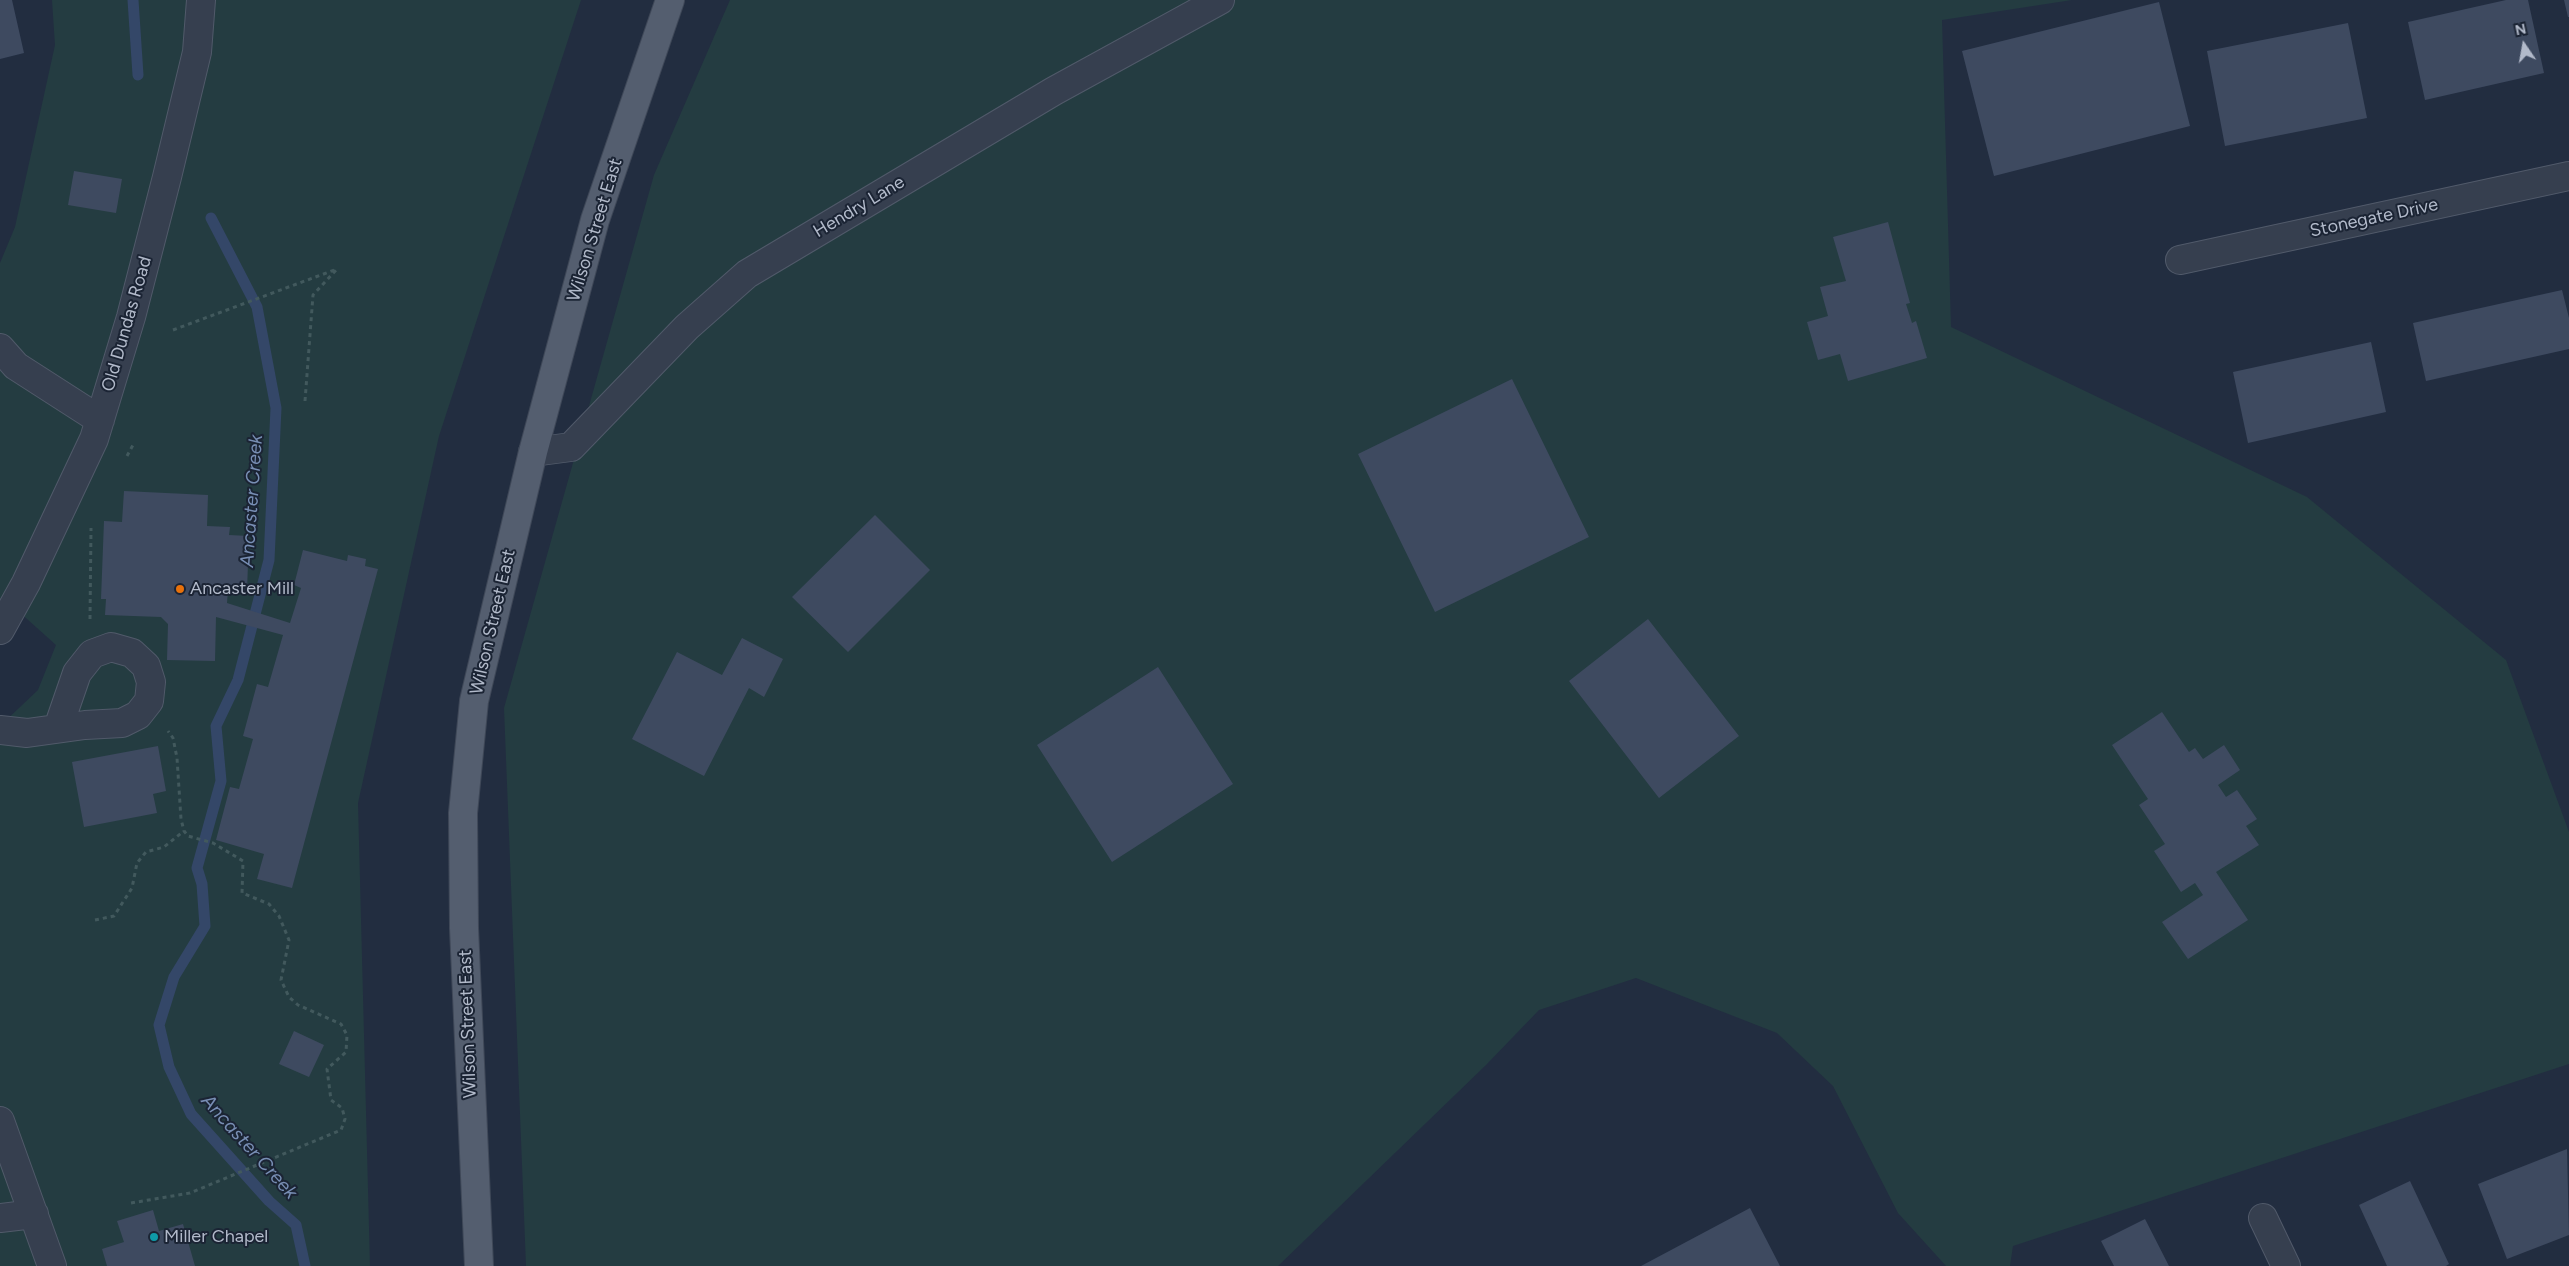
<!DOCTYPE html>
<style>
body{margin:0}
#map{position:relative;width:2569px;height:1266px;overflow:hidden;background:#222d40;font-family:Figtree,sans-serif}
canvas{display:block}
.north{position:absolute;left:2499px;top:20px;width:50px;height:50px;-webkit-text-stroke:4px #1b2434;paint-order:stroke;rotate:348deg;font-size:14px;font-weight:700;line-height:20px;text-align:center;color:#b2baca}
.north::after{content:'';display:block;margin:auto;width:18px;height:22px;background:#b2baca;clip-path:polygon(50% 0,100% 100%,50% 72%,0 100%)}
</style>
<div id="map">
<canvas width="2569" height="1266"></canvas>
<div class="north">N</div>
</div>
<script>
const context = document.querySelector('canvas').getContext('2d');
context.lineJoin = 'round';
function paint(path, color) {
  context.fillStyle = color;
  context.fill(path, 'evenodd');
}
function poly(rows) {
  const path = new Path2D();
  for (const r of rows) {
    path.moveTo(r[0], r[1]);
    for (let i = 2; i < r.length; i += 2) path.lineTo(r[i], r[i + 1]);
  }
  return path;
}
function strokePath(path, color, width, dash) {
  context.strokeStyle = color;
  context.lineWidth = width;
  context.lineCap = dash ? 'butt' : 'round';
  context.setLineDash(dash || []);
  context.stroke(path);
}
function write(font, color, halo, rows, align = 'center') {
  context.font = font + ' Figtree,sans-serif';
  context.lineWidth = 4;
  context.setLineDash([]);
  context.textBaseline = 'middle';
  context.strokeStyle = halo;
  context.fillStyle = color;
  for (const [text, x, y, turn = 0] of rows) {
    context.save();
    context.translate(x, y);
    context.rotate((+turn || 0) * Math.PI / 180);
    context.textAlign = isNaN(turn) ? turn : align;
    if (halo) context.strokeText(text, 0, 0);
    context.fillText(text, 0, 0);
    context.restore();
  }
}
paint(poly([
 [52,0,581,0,439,436,358,803,370,1266,0,1266,0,726,38,690,56,645,17,610,0,612,0,263,15,227,55,45],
 [730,0,2072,0,1942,20,1951,327,2307,497,2506,660,2569,832,2569,1064,2013,1246,2010,1266,1946,1266,1898,1213,1833,1086,1777,1033,1636,978,1539,1010,1486,1065,1278,1266,526,1266,504,708,654,175]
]), '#243c41');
strokePath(poly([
 [133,0,138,75],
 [211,218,257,307,276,408,269,560,238,680,216,726,221,781,197,868,202,884,205,926,174,977,159,1025,169,1067,191,1114,269,1201,296,1225,305,1266]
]), '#344768', 11);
paint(poly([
 [0,0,12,0,24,53,0,59],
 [2506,0,2528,0,2544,73,2425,100,2408,22],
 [2564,0,2569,0,2569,17,2568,17],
 [2159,2,2190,126,1994,176,1962,51],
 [2348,23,2367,118,2225,146,2207,51],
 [74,171,122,179,116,213,68,205],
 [1888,222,1910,303,1906,304,1912,323,1916,321,1927,358,1848,381,1840,354,1818,360,1807,322,1828,316,1820,287,1846,281,1833,237],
 [2562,290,2569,318,2569,349,2426,381,2413,323],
 [2371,342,2386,412,2248,443,2233,372],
 [1512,379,1589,537,1435,612,1358,454],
 [124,491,208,495,207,526,230,527,229,535,249,536,247,591,228,590,227,603,290,623,301,588,294,585,303,550,347,561,348,555,366,559,365,566,378,569,292,888,257,879,264,854,216,840,230,787,239,789,253,739,243,736,257,684,268,687,283,635,216,617,215,661,167,660,168,624,161,617,105,615,106,599,101,599,104,521,122,522],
 [875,515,930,570,848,652,792,597],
 [1648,619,1739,736,1659,798,1569,681],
 [742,638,783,659,764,697,749,688,704,776,632,739,677,652,722,675],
 [1158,667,1233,784,1112,862,1037,745],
 [2162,712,2189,752,2195,748,2203,759,2224,745,2240,770,2218,785,2226,797,2237,790,2257,819,2246,826,2259,845,2216,872,2248,920,2188,959,2162,922,2203,895,2195,883,2181,892,2154,851,2165,844,2139,805,2148,799,2112,745],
 [158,746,166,791,153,794,157,813,84,827,72,762],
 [294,1031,324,1045,309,1077,279,1064],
 [2567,1149,2569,1235,2507,1259,2478,1184],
 [2410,1181,2449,1264,2446,1266,2387,1266,2359,1205],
 [1750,1208,1780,1266,1641,1266],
 [153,1210,159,1231,183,1224,195,1266,107,1266,102,1249,124,1242,117,1221],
 [2145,1219,2169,1266,2114,1266,2101,1241]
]), '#3e4a60');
const minor = poly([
 [2180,260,2569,176],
 [0,348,16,366,100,420],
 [533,452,571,447,687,327,747,274,1054,91,1220,0],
 [0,630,26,583,94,439,131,317,167,177,197,52,201,0],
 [0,730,27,733,85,725,122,723,138,715,149,701,151,682,146,666,132,653,111,647,92,654,77,673,58,728],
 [0,1121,52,1266],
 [0,1218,34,1214],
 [2263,1218,2286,1266]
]);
const major = poly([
 [479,1266,464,928,463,813,474,701,533,452,595,220,670,0]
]);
strokePath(minor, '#515a6a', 30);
strokePath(major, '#3f4858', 30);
strokePath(poly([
 [173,330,337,269],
 [305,401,313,295,337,269],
 [127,456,134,443],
 [90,619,91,528],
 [95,920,114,916,132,888,137,863,146,852,164,847,184,831],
 [131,1203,190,1193,341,1130,345,1119,342,1108,331,1100,327,1069,346,1052,347,1035,341,1024,298,1005,289,997,281,980,289,940,279,916,269,904,242,893,243,861,213,843,188,836,184,831,181,819,177,758,173,738,168,731]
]), '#42595d', 3, [4, 4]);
strokePath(minor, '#363f4f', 28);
strokePath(major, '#545e6f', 28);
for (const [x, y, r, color] of [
 [180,589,5,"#e8710a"],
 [154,1237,5,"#0f9aa8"]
]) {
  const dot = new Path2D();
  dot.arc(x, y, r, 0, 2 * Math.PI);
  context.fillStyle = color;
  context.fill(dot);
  strokePath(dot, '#1b2434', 2);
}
write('18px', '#b2baca', '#1b2434', [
 ["Hendry Lane",859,207,-31],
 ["Stonegate Drive",2374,218,-12],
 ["Wilson Street East",595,230,-73],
 ["Old Dundas Road",127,324,-74],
 ["Wilson Street East",493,622,-77],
 ["Wilson Street East",468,1024,-92]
]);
write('18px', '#b2baca', '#1b2434', [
 ["Ancaster Mill",190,589],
 ["Miller Chapel",164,1237]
], 'left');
write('italic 19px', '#788eb4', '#1b2434', [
 ["Ancaster Creek",252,501,-86],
 ["Ancaster Creek",249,1147,48]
]);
</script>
